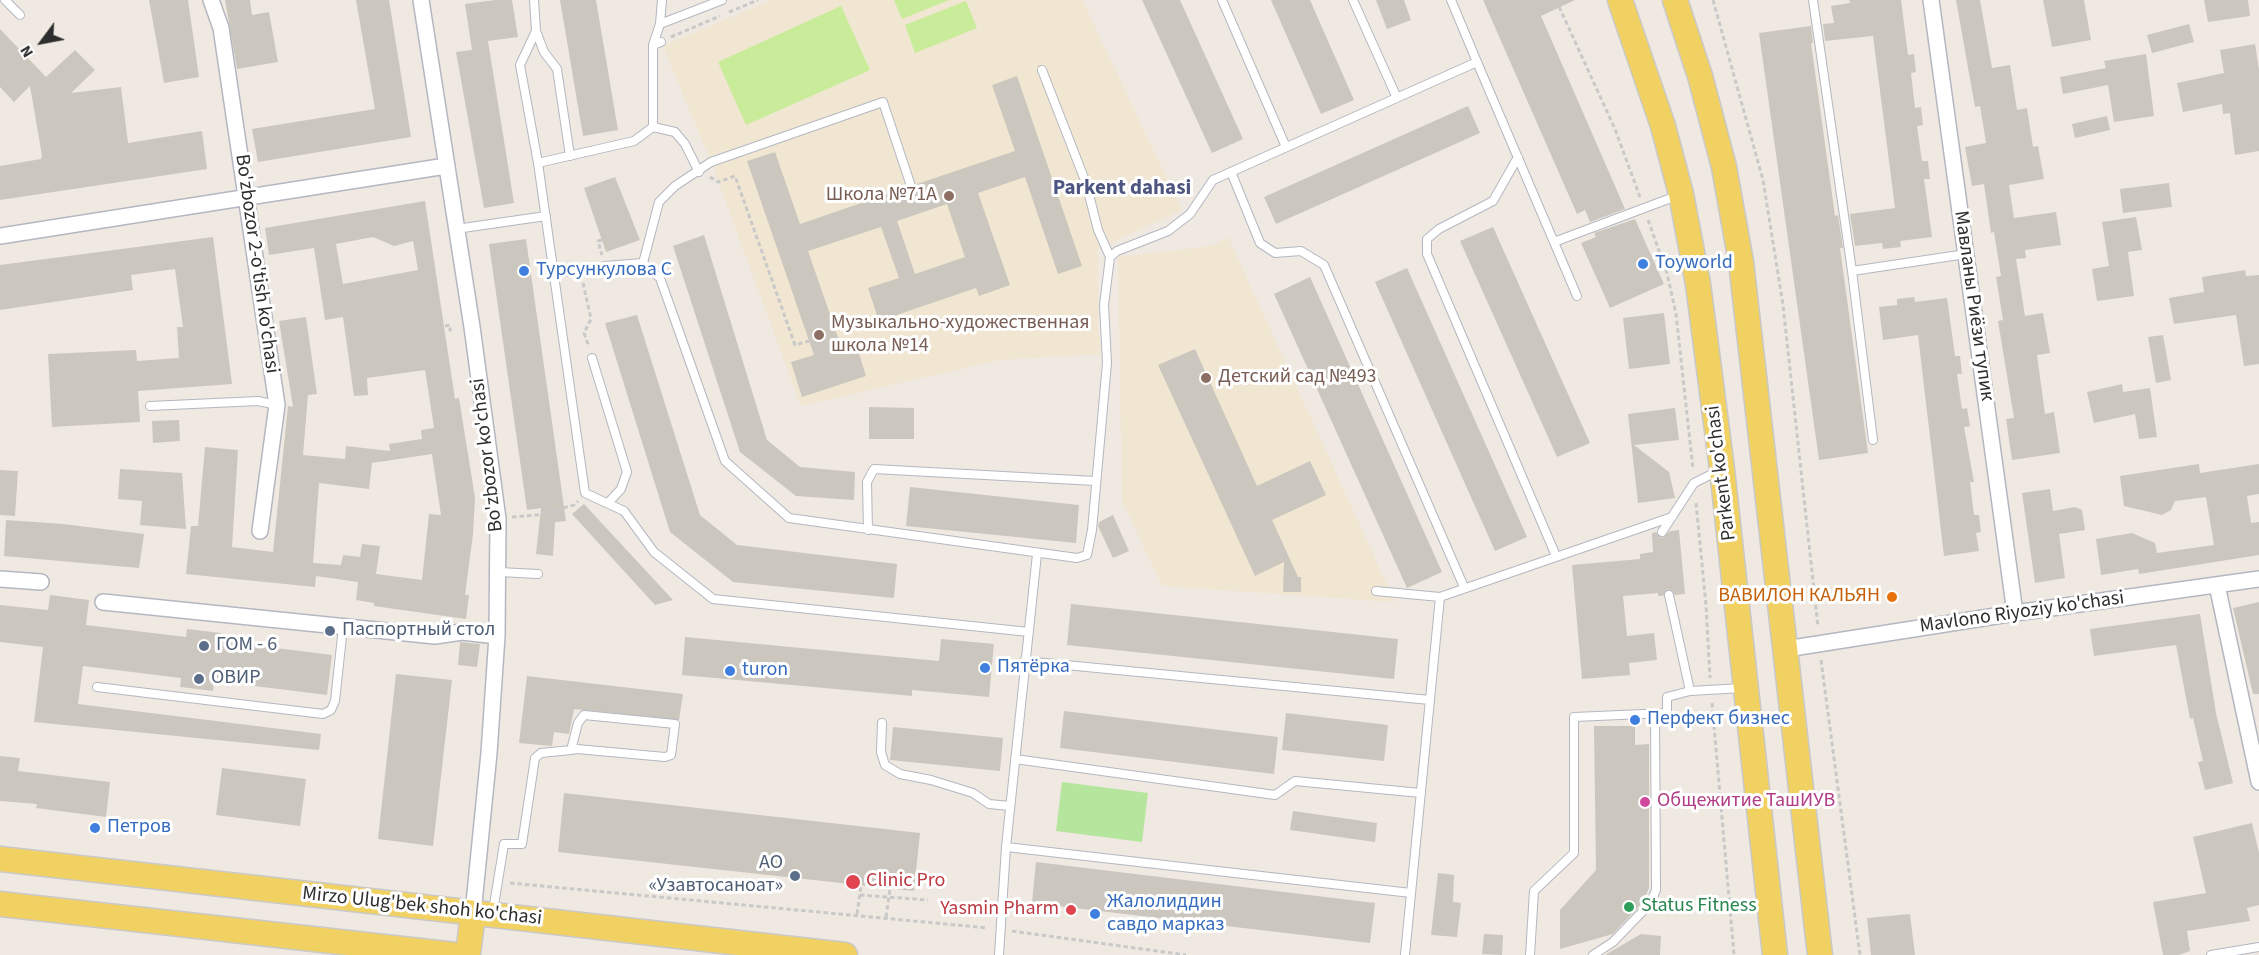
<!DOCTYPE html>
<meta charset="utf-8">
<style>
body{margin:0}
#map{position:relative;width:2259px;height:955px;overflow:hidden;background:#efe9e1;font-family:"Source Sans 3",sans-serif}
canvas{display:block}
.north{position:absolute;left:12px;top:12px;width:60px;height:60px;-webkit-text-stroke:4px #fff;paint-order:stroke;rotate:238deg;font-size:16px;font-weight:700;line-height:24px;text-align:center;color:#2e2e2e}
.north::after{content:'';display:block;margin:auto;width:21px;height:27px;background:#2e2e2e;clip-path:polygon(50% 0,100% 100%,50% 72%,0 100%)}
</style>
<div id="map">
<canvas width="2259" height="955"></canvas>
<div class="north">N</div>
</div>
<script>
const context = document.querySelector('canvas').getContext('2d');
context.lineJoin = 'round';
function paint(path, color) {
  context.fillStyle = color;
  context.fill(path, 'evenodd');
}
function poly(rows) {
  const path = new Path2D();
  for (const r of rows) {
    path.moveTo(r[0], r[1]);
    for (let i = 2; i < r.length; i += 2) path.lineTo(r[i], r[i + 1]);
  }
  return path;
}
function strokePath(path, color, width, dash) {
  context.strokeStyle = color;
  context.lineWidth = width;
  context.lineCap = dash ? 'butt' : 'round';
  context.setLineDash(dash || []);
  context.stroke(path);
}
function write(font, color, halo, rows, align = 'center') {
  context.font = font + ' "Source Sans 3",sans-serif';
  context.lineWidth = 6;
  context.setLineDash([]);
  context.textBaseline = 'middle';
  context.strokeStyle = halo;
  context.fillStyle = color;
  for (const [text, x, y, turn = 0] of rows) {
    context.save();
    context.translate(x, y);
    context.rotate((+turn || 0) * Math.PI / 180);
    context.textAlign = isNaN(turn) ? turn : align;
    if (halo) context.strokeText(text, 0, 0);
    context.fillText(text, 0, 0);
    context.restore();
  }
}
paint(poly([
 [772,0,1082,0,1182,210,1098,249,1098,324,1101,354,999,360,801,406,711,162,663,46],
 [1228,237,1395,602,1162,586,1122,500,1118,257,1212,246]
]), '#f0e6d1');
paint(poly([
 [1062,782,1148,793,1142,842,1056,831]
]), '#b6e59e');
paint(poly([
 [894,0,949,0,902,19],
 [966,1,977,28,915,53,905,25],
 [841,6,870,70,746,125,718,62]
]), '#c9ec9a');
paint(poly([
 [149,0,188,0,199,77,164,83],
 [225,0,250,0,252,15,269,12,278,62,237,69],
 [356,0,389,0,411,137,258,162,252,129,375,109],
 [495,0,512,0,518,37,488,41,514,203,484,208,456,52,472,50,465,4],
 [560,0,596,0,618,130,583,136],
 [1142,0,1180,0,1243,139,1212,153],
 [1271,0,1310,0,1354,100,1321,114],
 [1376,0,1404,0,1411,20,1387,29],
 [1483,0,1575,0,1541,16,1625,209,1590,222,1585,210,1577,214],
 [1849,0,1901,0,1908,55,1914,54,1916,72,1911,73,1915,108,1921,107,1923,125,1917,126,1922,161,1928,161,1930,179,1924,179,1932,237,1900,241,1901,247,1883,249,1882,243,1855,246,1850,214,1895,208,1873,36,1825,41,1823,24,1834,23,1831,6,1850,3],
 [1956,0,1980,0,1992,68,2010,65,2017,110,2027,108,2033,147,2038,146,2044,179,2009,185,2014,218,2056,212,2061,245,2025,250,2026,258,2016,259,2025,316,2043,313,2050,353,2037,355,2045,414,2054,412,2060,453,2012,460,2006,419,2014,418,1998,321,2003,320,1996,277,2001,276,1994,232,1991,233,1984,184,1972,186,1965,147,1986,143,1980,106,1975,107],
 [2043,0,2084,0,2091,40,2052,47],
 [2204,0,2248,0,2250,16,2208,22],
 [2189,24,2194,42,2152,53,2147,35],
 [1811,26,1813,43,1811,43,1835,216,1838,215,1843,248,1840,248,1868,453,1819,460,1759,33],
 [0,29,46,77,75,50,95,70,71,93,121,87,128,143,202,131,207,169,0,200,0,166,41,159,42,156,30,86,14,102,0,87],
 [2255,44,2259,70,2259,151,2235,155,2230,113,2223,114,2222,104,2183,112,2177,83,2224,73,2220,50],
 [2146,54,2154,116,2114,122,2108,85,2063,94,2060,77,2106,68,2104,61],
 [1017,76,1082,266,1058,274,1025,177,978,193,1010,285,979,296,976,288,879,321,868,288,899,278,881,227,808,251,841,346,855,341,866,376,802,397,791,362,814,355,747,161,775,152,800,224,905,188,912,192,917,184,1015,151,992,85],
 [947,204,965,257,915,274,897,221],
 [1468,106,1480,133,1276,224,1264,197],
 [2107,116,2110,130,2075,138,2072,124],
 [615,177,640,240,606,252,584,188],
 [2169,183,2172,207,2123,213,2120,189],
 [425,201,455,399,459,398,475,498,473,534,465,595,469,595,466,619,374,606,374,603,356,600,358,582,316,576,315,587,186,574,191,526,198,526,205,447,238,450,232,547,273,552,288,406,293,407,279,321,306,317,317,394,308,395,303,455,345,459,346,446,390,451,389,444,422,439,421,430,434,428,425,370,367,378,368,395,354,396,343,317,325,320,314,248,269,255,265,228],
 [373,237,394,246,413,241,418,270,343,284,336,244],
 [432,454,441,515,429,514,422,580,376,574,380,546,362,544,360,557,343,555,341,565,313,563,319,483,369,489,372,463],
 [2136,217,2142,250,2128,252,2134,296,2097,301,2092,269,2109,266,2102,222],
 [1635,219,1664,284,1610,308,1581,243,1596,237,1594,233],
 [1493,227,1590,443,1557,457,1460,241],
 [704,235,767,440,800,467,855,472,854,500,796,496,740,452,673,246],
 [213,237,232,384,138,391,140,422,52,427,48,354,136,350,137,361,179,358,177,327,183,327,175,269,131,275,133,290,0,310,0,265],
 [526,239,566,521,555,522,553,556,536,554,541,508,527,510,489,244],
 [1407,268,1527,537,1495,551,1375,282],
 [2245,270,2246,276,2259,275,2259,364,2244,366,2236,315,2174,324,2169,298,2204,292,2202,277],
 [1310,277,1442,572,1407,588,1274,294],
 [1914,297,1915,302,1947,298,1955,356,1960,356,1962,374,1957,374,1962,409,1967,408,1970,426,1964,427,1974,482,1970,482,1974,515,1979,515,1981,532,1976,533,1979,551,1944,556,1918,335,1883,340,1879,307,1897,305,1897,299],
 [1664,313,1670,364,1629,369,1623,318],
 [637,315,700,515,737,545,897,564,894,598,733,582,670,532,605,323],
 [2163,335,2171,380,2156,383,2148,337],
 [1195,349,1257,486,1310,461,1326,495,1272,520,1298,577,1301,577,1301,592,1283,592,1284,562,1255,576,1158,365],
 [2122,384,2123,392,2150,388,2157,437,2139,439,2135,414,2094,423,2087,392],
 [869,407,914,408,914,439,869,439],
 [1675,408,1679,440,1634,445,1669,472,1675,498,1638,503,1628,414],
 [179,420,180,441,153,443,152,421],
 [2199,464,2200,473,2259,464,2259,494,2247,496,2251,523,2259,522,2259,555,2139,574,2138,569,2101,575,2096,539,2132,533,2155,543,2157,553,2214,545,2206,497,2175,501,2171,510,2162,515,2124,506,2120,476],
 [120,469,182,473,186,529,140,525,142,501,118,499],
 [0,470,18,471,15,516,0,515],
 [910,487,1079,505,1076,543,906,526],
 [2050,489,2053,511,2075,507,2082,510,2085,530,2059,534,2065,578,2035,583,2022,493],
 [584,504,673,600,655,605,572,514],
 [1113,515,1129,551,1113,558,1098,526,1099,522],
 [6,520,63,524,144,534,139,568,4,556],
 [1679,530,1685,594,1675,595,1668,589,1663,596,1658,596,1658,593,1623,596,1627,636,1654,633,1657,660,1629,663,1630,675,1582,679,1572,565,1640,559,1640,554,1653,552,1652,533,1656,532,1662,538,1670,531],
 [50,595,89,600,86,625,186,637,187,629,221,633,220,641,332,655,327,695,214,681,213,691,180,687,181,678,83,666,78,704,321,734,319,750,34,722,43,647,0,642,0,605,48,610],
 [2259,602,2259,694,2253,694,2233,608],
 [1071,604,1398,639,1394,679,1067,645],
 [2200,614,2216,713,2233,783,2205,790,2198,762,2203,761,2193,718,2190,719,2176,645,2094,656,2090,629],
 [685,637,939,661,941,639,994,644,989,697,912,690,912,696,682,675],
 [460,642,480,644,477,667,458,665],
 [396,674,452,680,433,846,378,839],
 [527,676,683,694,679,720,574,709,569,734,554,732,552,746,519,743],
 [1064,711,1278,737,1274,774,1060,748],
 [1286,713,1388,725,1384,761,1282,750],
 [1594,726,1635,726,1635,745,1649,744,1649,888,1643,902,1613,934,1560,949,1560,910,1596,870],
 [893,727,1003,738,1000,771,890,760],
 [0,756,20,758,18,771,110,782,106,817,36,808,37,804,0,801],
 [222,768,306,779,300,826,216,815],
 [564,793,920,833,914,891,558,852],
 [1293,811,1377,823,1375,842,1290,830],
 [2252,823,2259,853,2259,905,2247,908,2250,921,2187,931,2190,951,2179,955,2163,955,2153,902,2206,893,2193,837],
 [1036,862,1375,903,1370,943,1032,903],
 [1438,873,1454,875,1453,902,1461,903,1457,937,1431,935],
 [1910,914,1915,955,1871,955,1867,918],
 [1484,934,1503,935,1502,955,1482,954],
 [1641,934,1661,936,1660,955,1605,955]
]), '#cbc7bf');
const lane = poly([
 [5,0,20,15],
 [534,0,536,31,520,65,538,163,585,493,624,511,654,552,713,599,1029,632],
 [1222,0,1286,147],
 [1353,0,1397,98],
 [1813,0,1852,271],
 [660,24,722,0],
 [536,31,544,52,557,69,570,156],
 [653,45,660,24,662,0],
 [1477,62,1577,296],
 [1042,70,1086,183,1098,230,1110,257],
 [653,127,675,132,685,144,699,172],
 [1518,157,1493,201,1439,229,1427,239,1427,254,1556,556],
 [538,163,634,141,653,127,653,45,661,42],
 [1231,172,1260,243,1275,253,1301,251,1324,265,1464,587],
 [456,229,546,216],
 [1554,242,1679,195],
 [643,263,660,278,725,461,789,518,1077,558,1087,555,1092,530,1107,363,1104,305,1110,257,1117,251,1168,231,1190,214,1213,180,1477,62,1451,0],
 [553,272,580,272,605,266,643,263,659,202,675,186,711,162,883,102,911,186],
 [592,358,627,472,621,489,608,503],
 [150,406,258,401,277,405],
 [1873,440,1852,271,1966,254],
 [868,530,867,482,874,469,1095,481],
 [1662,532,1694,483,1718,471],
 [499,572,538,574],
 [1376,591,1440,597],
 [1669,595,1690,691,1743,688],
 [1024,661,1430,700],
 [97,687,323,714,331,710,335,701,343,627],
 [882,723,881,752,885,765,900,774,931,780,973,793,989,804,1010,806],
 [1015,759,1275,795,1295,781,1421,793],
 [1006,847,1411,893],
 [493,911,504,844,522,844,535,758,541,753,571,750,577,749,665,757,671,755,675,724,584,715,578,723,571,750],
 [999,955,1006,847,1037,554],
 [1405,955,1440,597,1672,517],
 [1530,955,1534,891,1574,853,1574,717,1667,713,1667,697,1690,691],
 [1593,955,1613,942,1639,915,1650,904,1656,890,1655,714],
 [2211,955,2259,947]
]);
const street = poly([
 [211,0,221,28,277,405,260,531],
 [421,0,472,327,498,519,497,636,489,753,473,913],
 [1931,0,2015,613],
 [0,236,446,166],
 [0,579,41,582],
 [2217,585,2259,782],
 [103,602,435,636,462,632,497,636],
 [1786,649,2015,613,2259,579]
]);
const primary = poly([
 [1620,0,1663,126,1681,194,1698,284,1722,469,1775,955],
 [1675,0,1700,76,1724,167,1741,262,1820,955],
 [0,859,845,955],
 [0,904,456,955],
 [468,955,473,913]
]);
strokePath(lane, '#b4b7c1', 10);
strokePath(street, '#b4b7c1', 18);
strokePath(primary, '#c9c9c9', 27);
strokePath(poly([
 [1556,0,1615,129,1640,197],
 [1713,0,1763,180,1783,305,1818,627],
 [729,12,758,0],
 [671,37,720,16],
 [710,177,718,182,735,176,795,345,809,341],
 [1648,220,1667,273,1676,314,1693,469],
 [602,240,598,241,602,255],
 [583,283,591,319,584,333,589,347],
 [445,326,450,325,450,330,455,329],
 [1696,503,1706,605,1710,678],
 [512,517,537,515,574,505,578,501],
 [1821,660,1860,955],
 [1712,703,1734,955],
 [510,883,988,928],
 [860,895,928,900],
 [857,914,861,886],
 [886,917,890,889],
 [1012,931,1186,955]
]), '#c9c9c9', 3, [4.5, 3]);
strokePath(lane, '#fff', 8);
strokePath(street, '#fff', 15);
strokePath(primary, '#f2d163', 24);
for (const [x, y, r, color] of [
 [949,196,6,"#8d6e63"],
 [1643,264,6,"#3f7fe0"],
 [524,271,6,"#3f7fe0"],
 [819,335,6,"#8d6e63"],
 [1206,378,6,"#8d6e63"],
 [1892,597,6,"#e8710a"],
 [330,631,6,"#5c6f8a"],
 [204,646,6,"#5c6f8a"],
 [985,668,6,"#3f7fe0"],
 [730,671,6,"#3f7fe0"],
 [199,679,6,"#5c6f8a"],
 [1635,720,6,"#3f7fe0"],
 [1645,802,6,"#d1479c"],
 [95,828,6,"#3f7fe0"],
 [795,876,6,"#5c6f8a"],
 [853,882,8,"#e0444e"],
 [1629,907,6,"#2e9e5b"],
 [1071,910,6,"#e0444e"],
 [1095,914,6,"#3f7fe0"]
]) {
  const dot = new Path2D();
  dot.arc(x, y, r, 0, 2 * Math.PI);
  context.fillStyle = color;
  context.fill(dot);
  strokePath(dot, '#fff', 2);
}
write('20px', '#785e54', '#fff', [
 ["Школа №71А",937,196,"right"],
 ["Музыкально-художественная",831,324],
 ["школа №14",831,347],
 ["Детский сад №493",1218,378]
], 'left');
write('20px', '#2e2e2e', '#fff', [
 ["Bo'zbozor 2-o'tish ko'chasi",256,264,82],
 ["Мавланы Риёзи тупик",1973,306,82],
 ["Bo'zbozor ko'chasi",488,455,-97],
 ["Parkent ko'chasi",1722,473,-97],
 ["Mavlono Riyoziy ko'chasi",2022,613,-8],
 ["Mirzo Ulug'bek shoh ko'chasi",422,907,6]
]);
write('20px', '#366cbe', '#fff', [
 ["Toyworld",1655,264],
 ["Турсункулова С",536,271],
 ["Пятёрка",997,668],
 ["turon",742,671],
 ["Перфект бизнес",1647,720],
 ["Петров",107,828],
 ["Жалолиддин",1107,903],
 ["савдо марказ",1107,926]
], 'left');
write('20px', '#c56008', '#fff', [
 ["ВАВИЛОН КАЛЬЯН",1880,597]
], 'right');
write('20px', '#4e5e75', '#fff', [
 ["Паспортный стол",342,631],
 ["ГОМ - 6",216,646],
 ["ОВИР",211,679],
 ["АО",783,864,"right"],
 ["«Узавтосаноат»",783,887,"right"]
], 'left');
write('20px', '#b23c85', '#fff', [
 ["Общежитие ТашИУВ",1657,802]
], 'left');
write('20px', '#be3a42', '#fff', [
 ["Clinic Pro",866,882],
 ["Yasmin Pharm",1059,910,"right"]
], 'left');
write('20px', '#27864d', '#fff', [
 ["Status Fitness",1641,907]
], 'left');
write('bold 21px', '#4d5680', '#fff', [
 ["Parkent dahasi",1122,189]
]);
</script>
